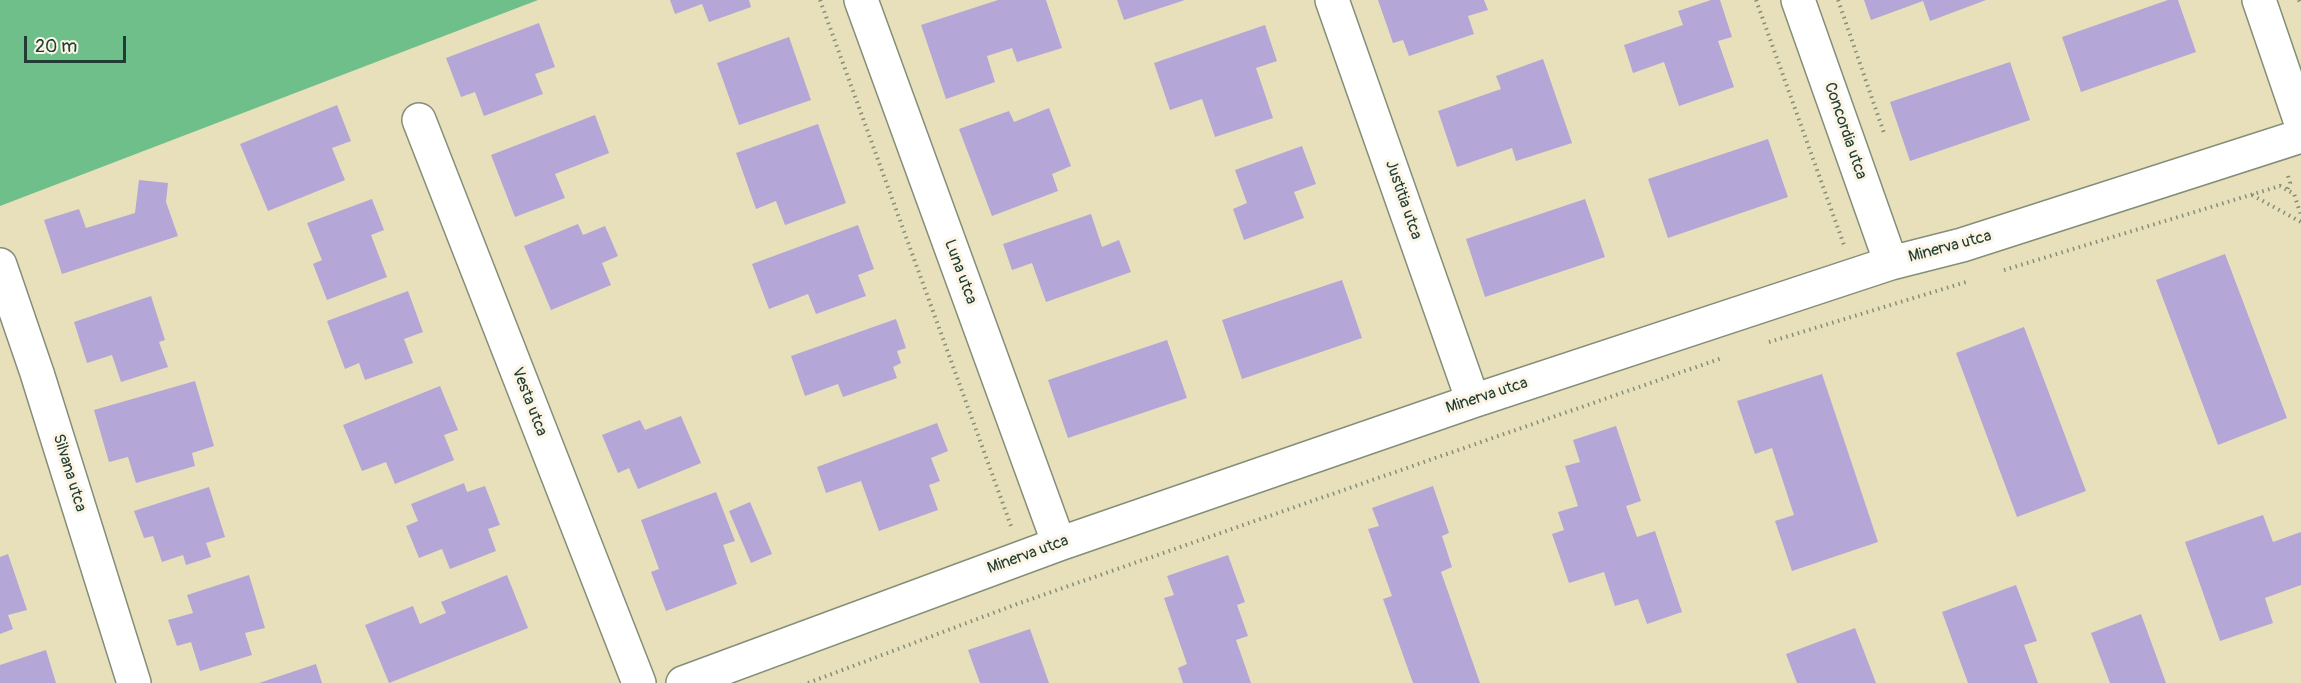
<!DOCTYPE html>
<style>
body{margin:0}
#map{position:relative;width:2301px;height:683px;overflow:hidden;background:#e8e0bb;font-family:Pangolin,sans-serif}
canvas{display:block}
.scale{position:absolute;left:24px;top:36px;width:102px;height:27px;box-sizing:border-box;border:3px solid #1f3d34;border-top:0;padding-left:8px;font-size:18px;line-height:21px;white-space:nowrap;color:#1f3d34;-webkit-text-stroke:4px #fcf5e5;paint-order:stroke}
</style>
<div id="map">
<canvas width="2301" height="683"></canvas>
<div class="scale">20 m</div>
</div>
<script>
const context = document.querySelector('canvas').getContext('2d');
context.lineJoin = 'round';
function paint(path, color) {
  context.fillStyle = color;
  context.fill(path, 'evenodd');
}
function poly(rows) {
  const path = new Path2D();
  for (const r of rows) {
    path.moveTo(r[0], r[1]);
    for (let i = 2; i < r.length; i += 2) path.lineTo(r[i], r[i + 1]);
  }
  return path;
}
function strokePath(path, color, width, dash) {
  context.strokeStyle = color;
  context.lineWidth = width;
  context.lineCap = dash ? 'butt' : 'round';
  context.setLineDash(dash || []);
  context.stroke(path);
}
function write(font, color, halo, rows, align = 'center') {
  context.font = font + ' Pangolin,sans-serif';
  context.lineWidth = 6;
  context.setLineDash([]);
  context.textBaseline = 'middle';
  context.strokeStyle = halo;
  context.fillStyle = color;
  for (const [text, x, y, turn = 0] of rows) {
    context.save();
    context.translate(x, y);
    context.rotate((+turn || 0) * Math.PI / 180);
    context.textAlign = isNaN(turn) ? turn : align;
    if (halo) context.strokeText(text, 0, 0);
    context.fillText(text, 0, 0);
    context.restore();
  }
}
paint(poly([
 [0,0,538,0,0,206]
]), '#6fbf8a');
paint(poly([
 [670,0,749,0,751,7,709,22,702,4,675,14],
 [998,0,1046,0,1062,48,1017,62,1012,48,987,56,995,82,946,99,921,25],
 [1117,0,1185,0,1124,20],
 [1378,0,1484,0,1488,10,1468,16,1474,34,1409,56,1403,40,1393,43],
 [1711,0,1720,0,1732,37,1718,41,1734,87,1679,106,1664,62,1633,73,1624,45,1683,25,1678,11],
 [1864,0,1986,0,1930,21,1923,1,1871,20],
 [2168,0,2178,0,2196,52,2081,92,2062,37],
 [539,23,555,67,535,74,543,94,484,116,475,92,461,97,446,58],
 [1265,25,1277,61,1256,68,1273,118,1215,137,1202,99,1170,110,1154,63],
 [789,37,811,100,739,125,717,63],
 [1543,59,1572,143,1516,161,1512,148,1457,167,1438,111,1501,89,1496,76],
 [2010,62,2030,120,1910,161,1890,102],
 [337,105,351,141,332,148,345,180,268,211,240,144],
 [1049,108,1071,166,1052,174,1058,191,992,216,959,129,1009,111,1014,122],
 [595,115,609,153,555,174,565,198,515,217,491,155],
 [818,124,846,203,785,225,776,201,756,209,736,153],
 [1768,139,1788,197,1668,238,1648,179],
 [1302,146,1316,184,1294,192,1304,218,1244,240,1233,209,1247,203,1235,170],
 [139,180,168,183,166,202,178,236,62,274,44,220,79,209,86,228,135,213],
 [372,199,384,230,371,235,387,277,327,300,313,264,322,260,307,223],
 [1585,199,1605,257,1485,297,1466,239],
 [1091,214,1102,247,1119,240,1131,272,1046,302,1032,263,1012,270,1003,244],
 [578,224,583,235,605,226,618,256,602,263,611,285,551,310,524,246],
 [858,225,874,269,858,275,866,296,816,314,808,294,769,309,752,264],
 [2225,254,2287,418,2218,445,2156,280],
 [1342,280,1362,338,1242,379,1222,320],
 [408,291,423,332,404,339,413,363,365,380,359,363,345,369,327,321],
 [151,296,165,340,159,342,168,367,121,382,112,355,87,363,74,322],
 [896,319,906,348,897,351,901,363,893,367,897,378,843,397,838,384,805,396,791,356],
 [2024,327,2086,491,2017,517,1956,353],
 [1167,340,1187,398,1068,438,1048,380],
 [1822,374,1878,542,1792,571,1775,521,1794,515,1772,448,1755,454,1737,401],
 [195,381,214,446,192,453,195,466,136,483,128,457,109,462,94,410],
 [440,386,458,430,444,435,454,460,395,484,386,462,362,471,343,425],
 [681,416,701,463,638,489,629,468,618,473,602,435,640,420,645,430],
 [937,423,948,451,931,458,940,481,929,485,938,510,879,531,861,481,826,493,817,467],
 [1616,426,1641,501,1626,506,1637,537,1655,531,1682,612,1647,624,1638,599,1615,606,1604,572,1569,583,1552,534,1564,530,1558,512,1578,506,1565,466,1580,462,1573,440],
 [464,483,467,492,485,486,500,525,488,529,496,551,450,569,442,549,419,558,406,526,418,521,411,504],
 [1433,486,1449,533,1442,536,1452,567,1441,572,1480,683,1413,683,1383,599,1392,596,1368,529,1379,526,1372,508],
 [209,487,225,537,206,543,211,557,186,565,183,555,162,562,153,536,144,538,134,511],
 [716,492,735,541,723,545,737,584,666,611,651,572,659,569,641,520],
 [750,502,772,554,751,563,729,511],
 [2263,515,2273,542,2301,532,2301,585,2265,598,2273,623,2220,641,2185,542],
 [8,554,27,610,8,615,13,629,0,634,0,557],
 [1228,555,1245,602,1237,605,1248,636,1236,640,1251,683,1183,683,1178,668,1187,664,1164,598,1174,595,1167,576],
 [249,575,265,628,245,633,252,655,200,671,191,642,177,646,168,620,193,613,187,595],
 [507,575,528,628,389,683,365,625,413,606,420,624,446,613,441,602],
 [2016,585,2037,641,2024,645,2038,683,1968,683,1942,612],
 [2141,614,2166,683,2110,683,2091,633],
 [1855,628,1876,683,1797,683,1786,654],
 [1030,629,1049,683,980,683,968,650],
 [46,650,56,683,0,683,0,665],
 [316,664,322,683,259,683]
]), '#b4a6d6');
const minor = poly([
 [861,0,1059,544],
 [1332,0,1473,401],
 [1798,0,1891,263],
 [2259,0,2301,123],
 [419,120,639,683],
 [0,265,37,373,134,683],
 [683,683,1059,544,1473,401,1891,263,1962,245,2301,136]
]);
strokePath(minor, '#848e78', 36);
strokePath(poly([
 [820,0,1011,526],
 [1756,0,1844,245],
 [1838,0,1884,133],
 [2299,0,2301,5],
 [2288,176,2290,183,2287,190,2294,194,2301,215],
 [2252,195,2301,222],
 [2004,270,2280,186,2287,190],
 [1769,342,1966,282],
 [808,683,1017,604,1722,358]
]), '#848e78', 4, [1.5, 4.5]);
strokePath(minor, '#fff', 33);
write('16px', '#1f3d34', '#fcf5e5', [
 ["Concordia utca",1845,131,71],
 ["Justitia utca",1403,200,71],
 ["Minerva utca",1950,247,-15],
 ["Luna utca",960,272,70],
 ["Minerva utca",1487,396,-18],
 ["Vesta utca",529,402,69],
 ["Silvana utca",69,473,73],
 ["Minerva utca",1028,555,-20]
]);
</script>
